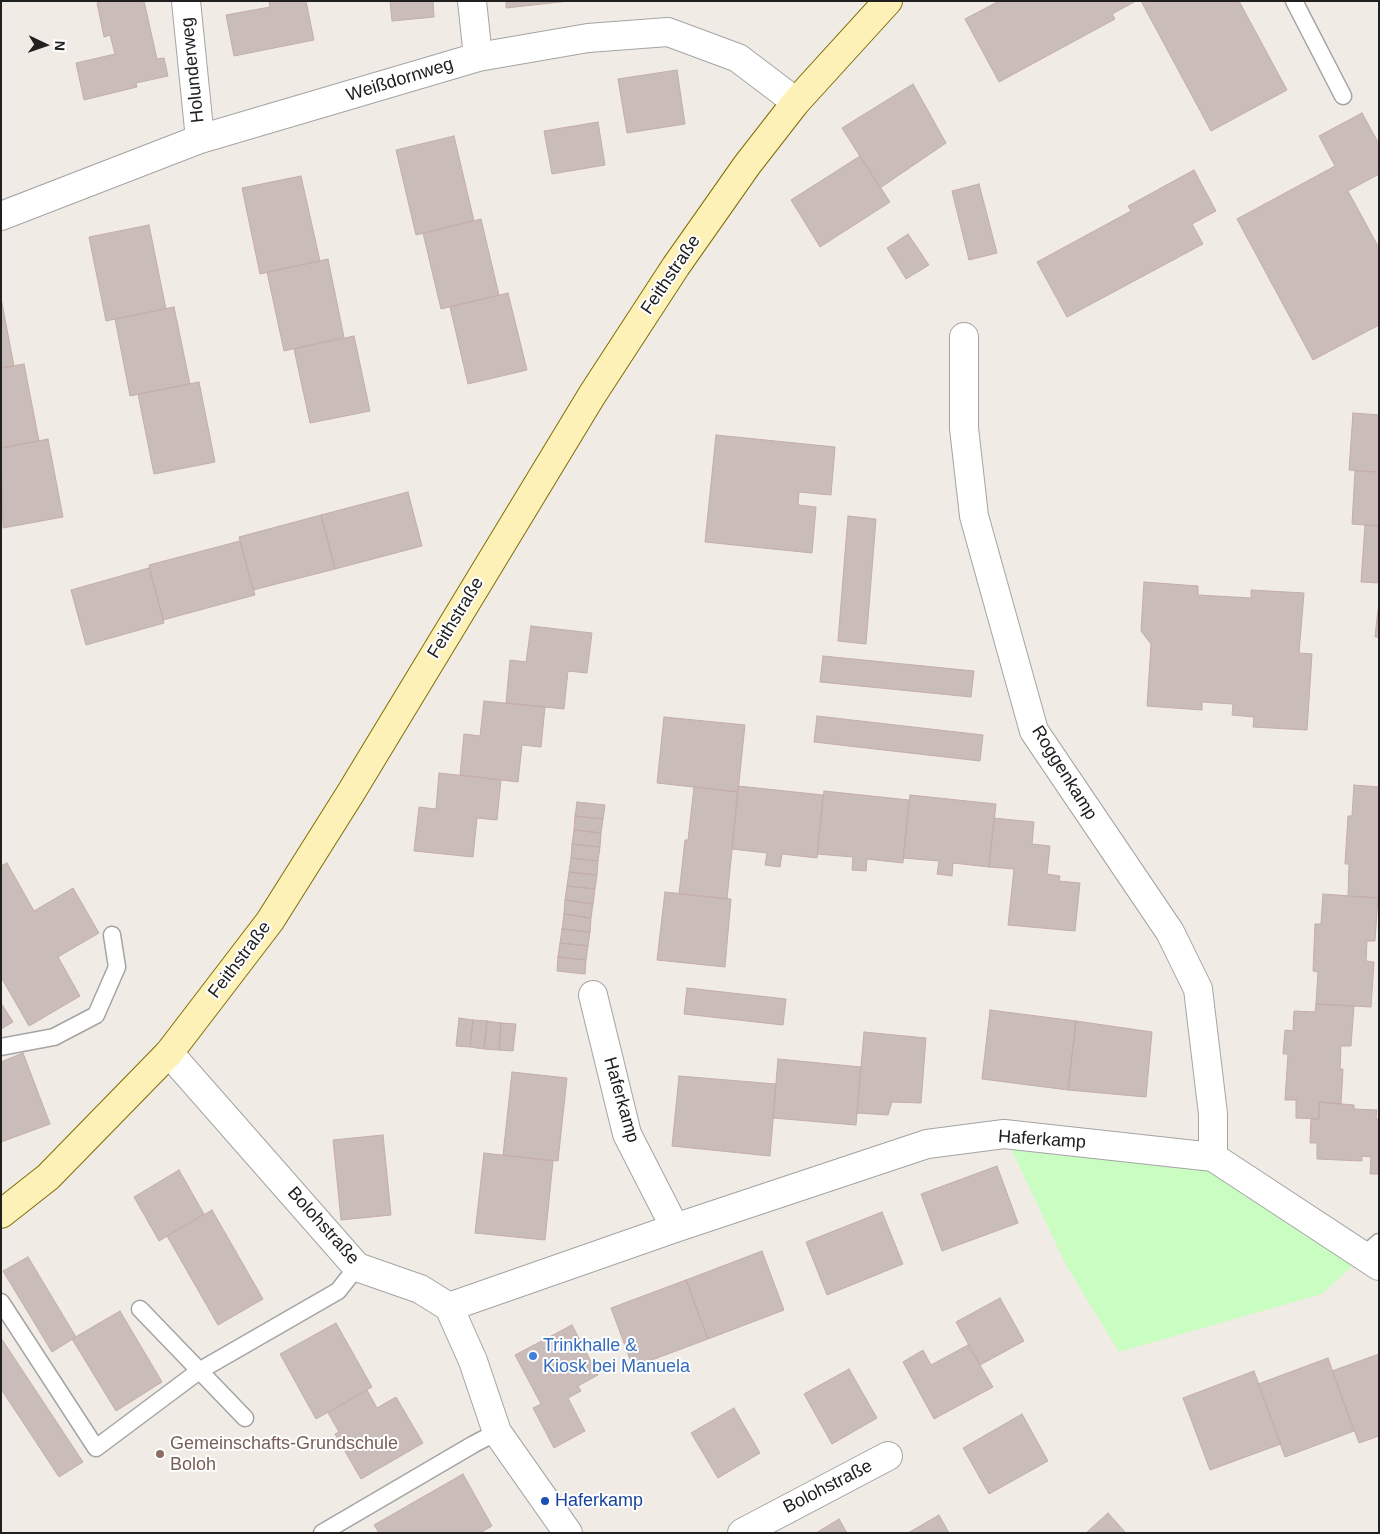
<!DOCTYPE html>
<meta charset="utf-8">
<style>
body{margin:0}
#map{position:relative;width:1380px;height:1534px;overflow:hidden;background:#f1ebe6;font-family:Arial,sans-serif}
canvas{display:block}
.frame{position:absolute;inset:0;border:2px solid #202020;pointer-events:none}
.north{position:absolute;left:20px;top:20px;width:50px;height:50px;-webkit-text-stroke:4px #fff;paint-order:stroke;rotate:93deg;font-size:14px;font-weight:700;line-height:20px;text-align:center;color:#202020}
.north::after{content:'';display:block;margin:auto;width:18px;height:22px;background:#202020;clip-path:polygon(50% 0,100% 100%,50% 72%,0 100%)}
</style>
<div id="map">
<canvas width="1380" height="1534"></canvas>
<div class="frame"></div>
<div class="north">N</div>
</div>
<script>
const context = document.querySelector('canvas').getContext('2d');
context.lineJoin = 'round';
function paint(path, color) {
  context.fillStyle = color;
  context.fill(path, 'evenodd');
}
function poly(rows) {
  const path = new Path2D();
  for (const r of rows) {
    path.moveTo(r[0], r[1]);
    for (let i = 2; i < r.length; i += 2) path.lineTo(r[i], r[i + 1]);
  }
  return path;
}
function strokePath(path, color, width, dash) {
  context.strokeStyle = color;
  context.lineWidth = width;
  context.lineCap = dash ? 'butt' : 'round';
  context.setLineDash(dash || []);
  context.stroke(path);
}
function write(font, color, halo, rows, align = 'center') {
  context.font = font + ' Arial,sans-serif';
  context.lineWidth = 4;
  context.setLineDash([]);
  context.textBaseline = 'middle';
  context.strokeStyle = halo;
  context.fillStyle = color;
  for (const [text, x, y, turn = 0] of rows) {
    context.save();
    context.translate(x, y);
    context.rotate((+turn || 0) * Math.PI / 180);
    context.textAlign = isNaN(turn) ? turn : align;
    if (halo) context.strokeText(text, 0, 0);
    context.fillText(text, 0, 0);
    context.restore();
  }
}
paint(poly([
 [1004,1134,1213,1157,1364,1255,1322,1294,1119,1352,1066,1265]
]), '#cafdc1');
const building = poly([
 [103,1,144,1,157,59,164,58,168,76,136,83,137,87,84,100,76,63,115,54,110,35,104,37,97,3,103,1],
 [269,1,306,1,314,40,234,56,226,15,270,7,269,1],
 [390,1,433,1,434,17,392,21,390,1],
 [506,1,569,1,506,8,506,1],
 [999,1,1136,1,1112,14,1115,19,999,82,965,19,999,1],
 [1141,1,1239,1,1287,90,1211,131,1141,1],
 [677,70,685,124,627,133,618,79,677,70],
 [913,84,946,143,880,188,842,128,913,84],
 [1362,113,1379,144,1379,174,1348,191,1379,248,1379,325,1313,360,1237,219,1335,166,1319,136,1362,113],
 [598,122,605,165,552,174,544,131,598,122],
 [454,136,474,221,416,235,396,150,454,136],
 [860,156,890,202,820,247,791,200,860,156],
 [1194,170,1216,211,1192,224,1203,244,1067,317,1037,262,1131,211,1128,206,1194,170],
 [301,176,320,261,260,274,242,188,301,176],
 [979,184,997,253,969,260,952,191,979,184],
 [481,219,499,295,441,309,423,233,481,219],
 [149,225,166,309,106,321,89,237,149,225],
 [908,234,929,265,906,279,887,248,908,234],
 [328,259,344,337,284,351,267,272,328,259],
 [508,293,527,370,468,384,450,307,508,293],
 [1,298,14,366,1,368,1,298],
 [174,307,190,384,130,396,115,319,174,307],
 [354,336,370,411,310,423,294,349,354,336],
 [24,364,39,441,1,448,1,368,24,364],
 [199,382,215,462,154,474,138,394,199,382],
 [1353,413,1379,415,1379,472,1349,470,1353,413],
 [716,435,835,447,831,495,799,492,798,505,816,507,812,553,705,542,716,435],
 [48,439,63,517,3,528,1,448,48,439],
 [1355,471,1379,472,1379,526,1352,524,1355,471],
 [408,492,422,546,335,569,321,515,408,492],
 [321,515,335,569,253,590,239,537,321,515],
 [848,516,876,519,866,644,838,641,848,516],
 [1365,525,1379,526,1379,583,1361,582,1365,525],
 [240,541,255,595,163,620,149,565,240,541],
 [149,568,164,623,86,645,71,590,149,568],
 [1144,582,1198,586,1198,595,1251,598,1251,590,1304,593,1299,653,1312,654,1307,730,1253,727,1254,717,1232,715,1233,704,1202,702,1202,710,1147,706,1151,644,1141,631,1144,582],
 [1379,601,1379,637,1375,637,1379,601],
 [531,626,592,633,587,673,568,671,564,709,506,703,510,660,526,662,531,626],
 [823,656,974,671,971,697,820,682,823,656],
 [484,701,545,707,541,747,522,745,518,782,460,775,464,734,480,736,484,701],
 [817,716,983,735,980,761,814,742,817,716],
 [664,717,745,725,738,792,657,783,664,717],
 [439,773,501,780,497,820,477,818,473,857,414,851,419,807,436,809,439,773],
 [1354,785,1379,787,1379,898,1348,896,1349,864,1345,864,1348,816,1352,816,1354,785],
 [738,786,823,795,817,858,782,854,780,867,765,865,767,853,732,849,738,786],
 [694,787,738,792,727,899,679,894,685,840,688,840,694,787],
 [824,791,909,800,903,863,867,859,866,871,852,870,853,857,817,854,824,791],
 [910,795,996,804,989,867,953,863,952,876,937,874,939,861,903,858,910,795],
 [577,802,605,805,603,819,575,816,577,802],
 [575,816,603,819,601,833,574,830,575,816],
 [994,818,1034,822,1032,844,1050,846,1047,874,1060,876,1059,881,1080,883,1075,931,1008,925,1014,869,989,867,994,818],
 [574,830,601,833,600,847,572,844,574,830],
 [572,844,600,847,598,861,571,858,572,844],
 [571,858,598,861,597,875,569,872,571,858],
 [7,863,34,911,73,888,99,933,58,957,80,996,29,1026,1,977,1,866,7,863],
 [569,872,597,875,595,889,567,886,569,872],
 [567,886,595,889,593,904,565,900,567,886],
 [665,892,731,899,725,967,657,960,665,892],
 [1323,894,1378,898,1375,941,1367,941,1366,961,1374,962,1371,1007,1316,1004,1318,972,1313,971,1315,924,1321,924,1323,894],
 [565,900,593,904,591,918,564,914,565,900],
 [564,914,591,918,590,932,562,929,564,914],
 [562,929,590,932,588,946,560,943,562,929],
 [560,943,588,946,586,960,558,957,560,943],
 [558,957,586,960,585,974,557,971,558,957],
 [687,988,786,999,783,1025,684,1014,687,988],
 [1,1003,13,1022,1,1029,1,1003],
 [1316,1004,1354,1006,1351,1046,1341,1046,1340,1069,1343,1069,1341,1104,1319,1102,1319,1119,1296,1118,1296,1100,1285,1100,1288,1054,1283,1054,1285,1030,1293,1031,1294,1011,1315,1012,1316,1004],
 [990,1010,1076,1021,1068,1090,982,1079,990,1010],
 [459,1018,473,1020,470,1047,456,1046,459,1018],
 [473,1020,487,1021,484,1049,470,1047,473,1020],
 [487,1021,501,1023,499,1050,484,1049,487,1021],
 [1076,1021,1152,1032,1146,1097,1068,1090,1076,1021],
 [501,1023,516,1024,513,1051,499,1050,501,1023],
 [864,1032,926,1038,921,1103,892,1102,888,1115,857,1113,864,1032],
 [23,1053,50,1124,1,1142,1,1062,23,1053],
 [778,1059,861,1067,856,1125,773,1118,778,1059],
 [512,1072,567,1078,558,1161,503,1155,512,1072],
 [679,1076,776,1084,770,1156,672,1146,679,1076],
 [1319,1102,1354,1105,1354,1109,1377,1110,1376,1119,1379,1119,1379,1174,1370,1174,1371,1157,1362,1156,1362,1161,1317,1159,1317,1143,1310,1143,1311,1119,1319,1119,1319,1102],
 [383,1135,391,1215,341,1220,333,1140,383,1135],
 [484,1153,553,1161,545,1240,475,1233,484,1153],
 [997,1166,1018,1223,942,1251,921,1194,997,1166],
 [179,1170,204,1214,159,1241,134,1197,179,1170],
 [212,1210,263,1299,218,1325,167,1236,212,1210],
 [882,1212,903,1264,827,1295,806,1242,882,1212],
 [762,1251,784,1310,708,1339,686,1280,762,1251],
 [28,1257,76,1337,52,1352,3,1271,28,1257],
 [686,1280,708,1339,633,1367,611,1308,686,1280],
 [1000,1298,1024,1341,980,1365,956,1322,1000,1298],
 [120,1311,162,1382,116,1411,72,1339,120,1311],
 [336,1323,372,1387,316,1419,280,1354,336,1323],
 [572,1325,598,1375,578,1386,581,1391,568,1398,585,1431,554,1448,533,1408,541,1404,515,1355,572,1325],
 [1,1338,83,1462,59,1477,1,1389,1,1338],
 [968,1345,993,1387,934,1419,903,1362,923,1350,931,1365,968,1345],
 [1379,1354,1379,1436,1359,1443,1332,1371,1379,1354],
 [1328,1358,1354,1431,1285,1457,1258,1384,1328,1358],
 [849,1369,877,1418,832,1444,804,1394,849,1369],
 [1254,1371,1281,1444,1210,1470,1183,1398,1254,1371],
 [367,1390,377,1408,396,1397,423,1443,361,1479,335,1434,339,1432,328,1413,367,1390],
 [734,1408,760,1453,718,1478,691,1433,734,1408],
 [1022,1414,1048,1461,989,1494,963,1448,1022,1414],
 [463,1474,492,1526,480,1533,379,1533,374,1525,463,1474],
 [1108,1513,1126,1533,1086,1533,1108,1513],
 [939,1515,949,1533,908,1533,939,1515],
 [839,1519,847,1533,816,1533,839,1519]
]);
paint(building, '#cabcb9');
strokePath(building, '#c4ada7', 1);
const service = poly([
 [1294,1,1343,96],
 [1,1047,54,1037,96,1015,117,967,112,935],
 [1364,1255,1379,1242],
 [1,1302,96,1448,199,1371,338,1291,357,1267],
 [140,1309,245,1418],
 [322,1533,474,1444,497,1432]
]);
const minor = poly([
 [186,1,200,139],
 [472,1,478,57],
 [1,216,200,139,478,57,588,38,668,32,738,58,796,102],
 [964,337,964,428,974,516,1034,731,1170,932,1198,989,1213,1114,1213,1157],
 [593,995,627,1134,675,1228],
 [169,1053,357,1267,420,1289,449,1307,473,1361,497,1432,568,1533],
 [449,1307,675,1228,927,1144,1004,1134,1213,1157,1379,1266],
 [742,1533,888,1456]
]);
const secondary = poly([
 [1,1214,48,1177,169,1053,270,921,350,794,592,395,676,266,747,165,796,102,888,1]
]);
strokePath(service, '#a4a4a4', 19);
strokePath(minor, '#a4a4a4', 30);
strokePath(secondary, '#7e6e00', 30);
strokePath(service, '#fff', 16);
strokePath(minor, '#fff', 28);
strokePath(secondary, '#fef1b7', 28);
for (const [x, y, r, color] of [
 [533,1356,5,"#3f7fe0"],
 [160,1454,5,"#8d6e63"],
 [545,1501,5,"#1a4fb4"]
]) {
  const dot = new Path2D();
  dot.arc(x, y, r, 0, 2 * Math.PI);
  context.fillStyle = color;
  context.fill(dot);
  strokePath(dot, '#fff', 2);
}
write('18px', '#202020', '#fff', [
 ["Holunderweg",193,70,-96],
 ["Weißdornweg",400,80,-17],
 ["Feithstraße",671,275,-56],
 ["Feithstraße",456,618,-59],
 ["Roggenkamp",1064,773,58],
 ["Feithstraße",240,960,-53],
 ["Haferkamp",621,1100,74],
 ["Haferkamp",1042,1140,4],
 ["Bolohstraße",323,1226,48],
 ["Bolohstraße",828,1487,-27]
]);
write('18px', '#366cbe', '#fff', [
 ["Trinkhalle &",543,1346],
 ["Kiosk bei Manuela",543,1367]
], 'left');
write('18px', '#785e54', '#fff', [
 ["Gemeinschafts-Grundschule",170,1444],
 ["Boloh",170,1465]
], 'left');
write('18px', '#164399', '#fff', [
 ["Haferkamp",555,1501]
], 'left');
</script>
